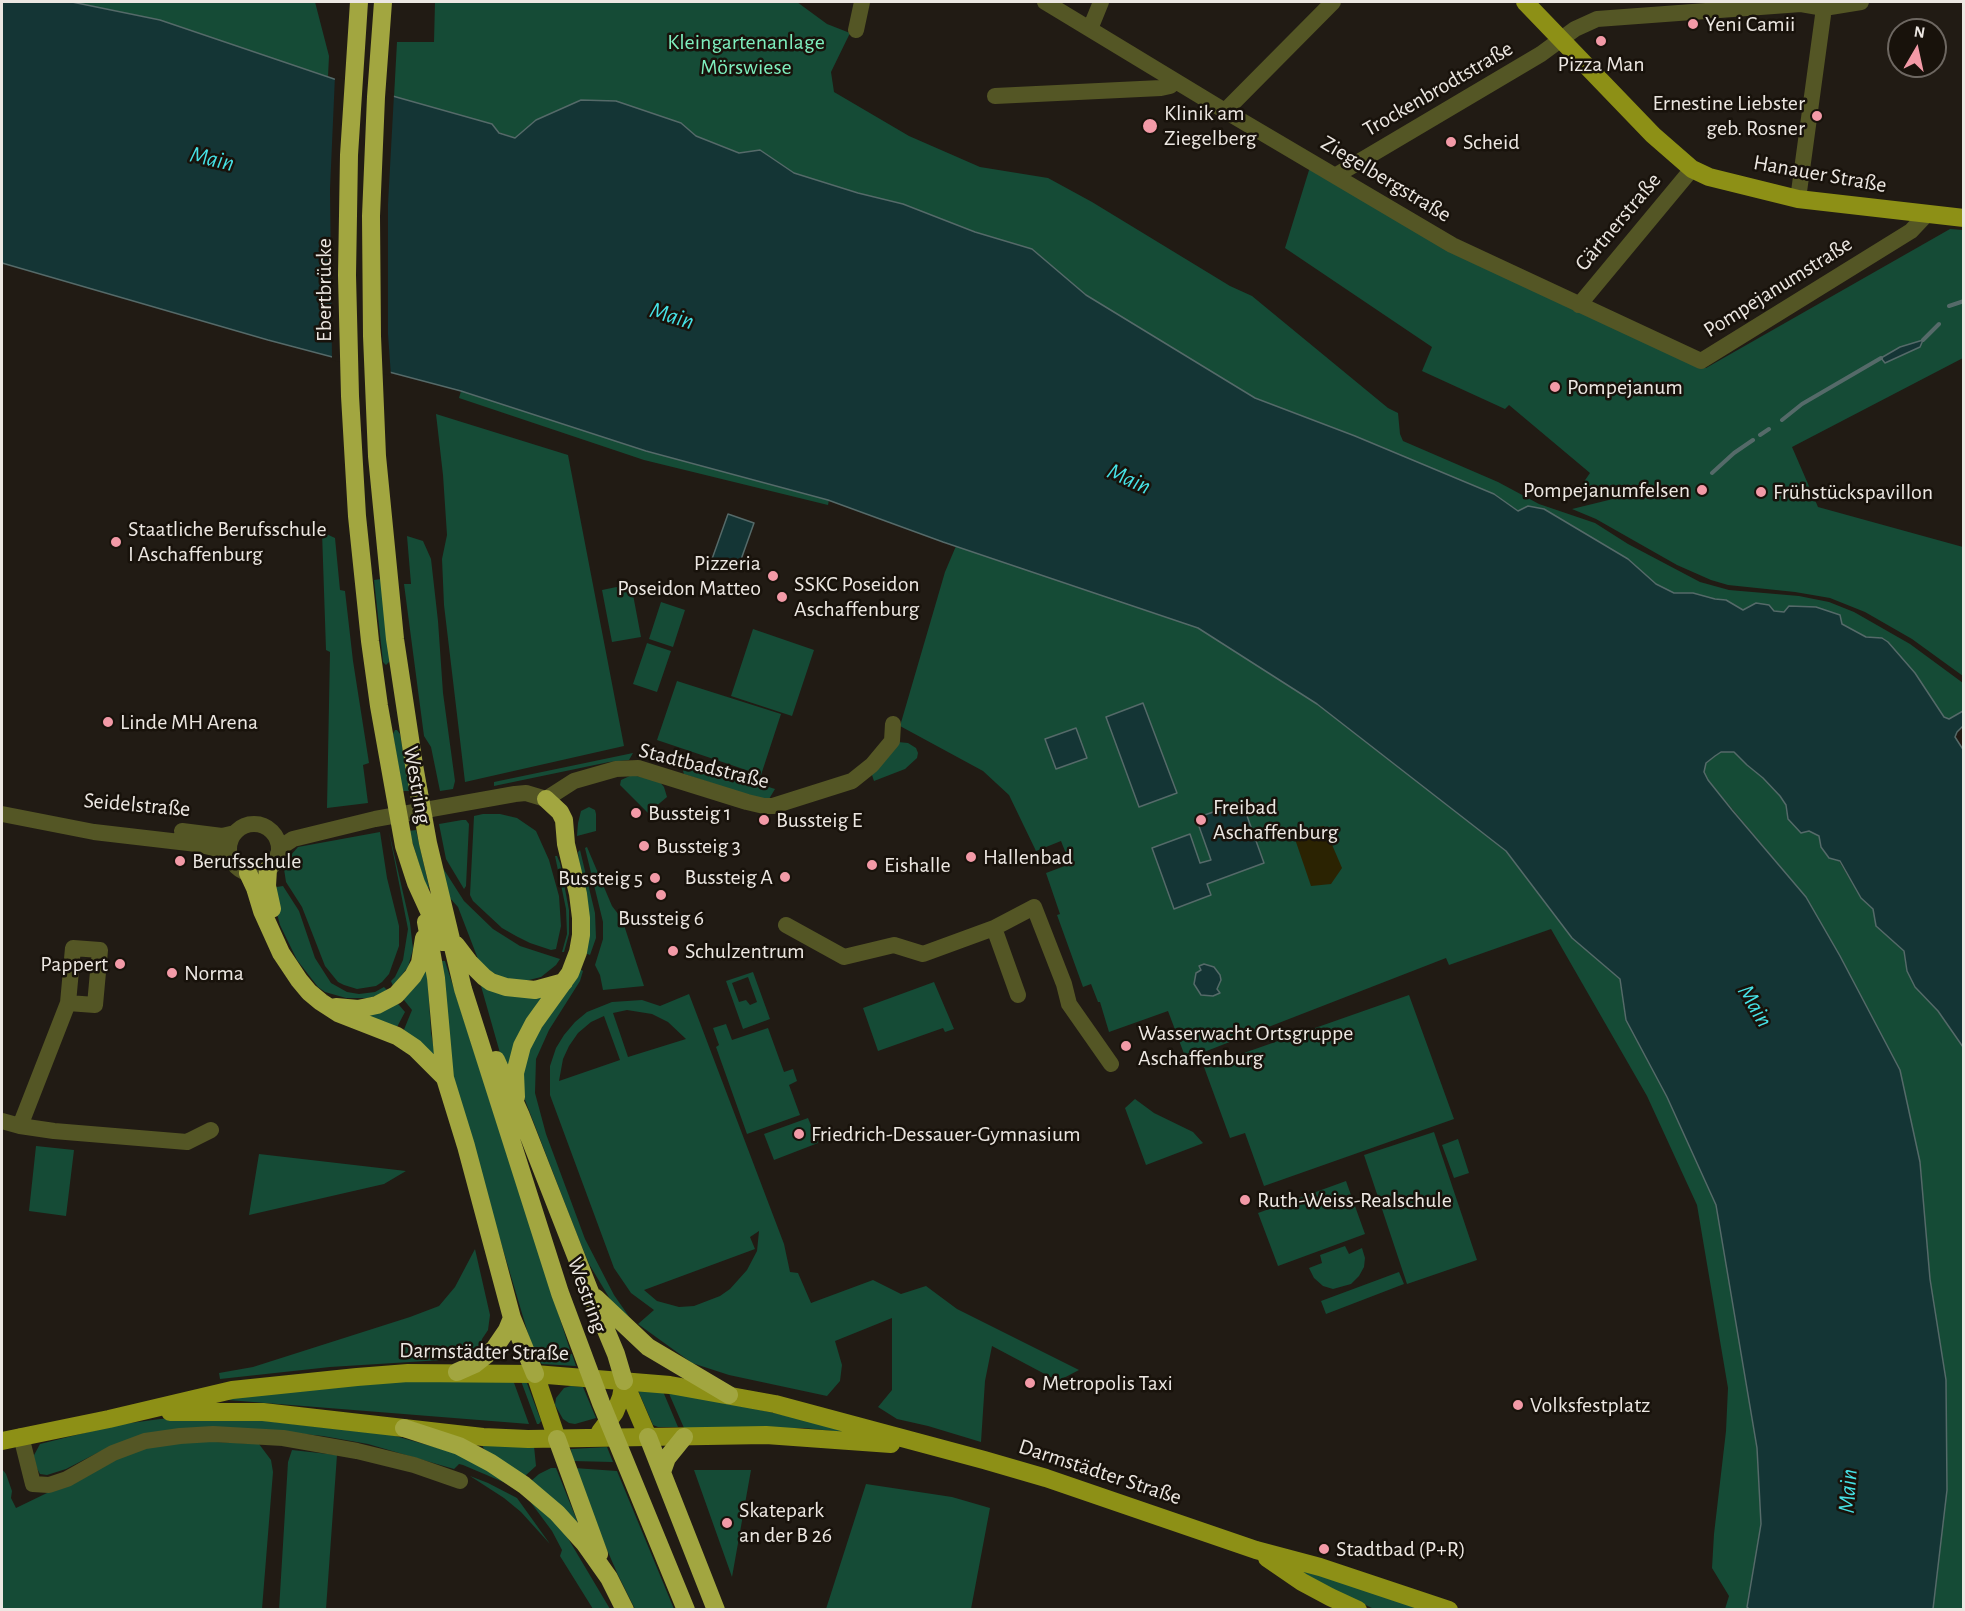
<!DOCTYPE html>
<meta charset="utf-8">
<style>
body{margin:0}
#map{position:relative;width:1965px;height:1611px;overflow:hidden;background:#211b14;font-family:"Alegreya Sans",sans-serif}
canvas{display:block}
.frame{position:absolute;inset:0;border:3px solid #ece7e2;pointer-events:none}
.north{position:absolute;left:1887px;top:18px;width:60px;height:60px;box-sizing:border-box;background:#18120b;border:2px solid #6d6761;border-radius:50%;rotate:9deg;font-size:16px;font-weight:700;line-height:24px;text-align:center;color:#ece7e2}
.north::after{content:'';display:block;margin:auto;width:21px;height:27px;background:#f39aa7;clip-path:polygon(50% 0,100% 100%,50% 72%,0 100%)}
</style>
<div id="map">
<canvas width="1965" height="1611"></canvas>
<div class="frame"></div>
<div class="north">N</div>
</div>
<script>
const context = document.querySelector('canvas').getContext('2d');
context.lineJoin = 'round';
function paint(path, color) {
  context.fillStyle = color;
  context.fill(path, 'evenodd');
}
function poly(rows) {
  const path = new Path2D();
  for (const r of rows) {
    if (r.length === 3) {
      path.moveTo(r[0] + r[2], r[1]);
      path.arc(r[0], r[1], r[2], 0, 2 * Math.PI);
      continue;
    }
    path.moveTo(r[0], r[1]);
    for (let i = 2; i < r.length; i += 2) path.lineTo(r[i], r[i + 1]);
  }
  return path;
}
function strokePath(path, color, width, dash) {
  context.strokeStyle = color;
  context.lineWidth = width;
  context.lineCap = dash ? 'butt' : 'round';
  context.setLineDash(dash || []);
  context.stroke(path);
}
function write(font, color, halo, rows, align = 'center') {
  context.font = font + ' "Alegreya Sans",sans-serif';
  context.lineWidth = 5;
  context.setLineDash([]);
  context.textBaseline = 'middle';
  context.strokeStyle = halo;
  context.fillStyle = color;
  for (const [text, x, y, turn = 0] of rows) {
    context.save();
    context.translate(x, y);
    context.rotate((+turn || 0) * Math.PI / 180);
    context.textAlign = isNaN(turn) ? turn : align;
    if (halo) context.strokeText(text, 0, 0);
    context.fillText(text, 0, 0);
    context.restore();
  }
}
paint(poly([
 [72,2,315,2,329,56,328,77,160,20],
 [435,2,797,2,827,24,850,33,831,72,834,92,909,136,980,167,1048,178,1092,202,1230,286,1252,296,1388,408,1398,413,1400,434,1403,441,1498,482,1539,504,1595,523,1628,544,1700,582,1729,590,1799,596,1829,602,1854,612,1910,644,1963,683,1963,711,1949,719,1944,717,1915,673,1888,642,1883,638,1866,637,1842,624,1822,609,1784,612,1774,611,1769,605,1756,603,1743,610,1726,600,1715,599,1693,593,1674,593,1656,584,1628,559,1544,509,1518,511,1494,494,1355,436,1255,398,1086,295,1032,249,975,232,903,204,858,193,794,173,760,150,740,153,696,136,681,123,536,120,516,138,394,97,397,42,434,42],
 [1310,167,1689,362,1706,368,1950,229,1963,230,1963,358,1792,447,1818,507,1963,547,1963,676,1912,639,1865,612,1830,598,1795,592,1728,585,1711,580,1677,565,1596,519,1572,509,1625,496,1632,485,1623,491,1614,494,1578,499,1581,486,1590,473,1509,405,1505,409,1422,371,1432,347,1285,248],
 [461,391,646,451,829,500,828,505,644,460,459,398],
 [436,414,568,455,624,746,465,782,444,605,442,559,447,535,443,475],
 [322,532,335,538,340,590,345,591,353,661,369,763,363,765,368,803,327,808,330,652,326,650],
 [407,536,423,541,431,559,438,621,443,693,455,781,453,789,440,791,431,747,424,736,404,584,411,584],
 [956,546,1198,628,1317,704,1507,851,1572,938,1620,979,1626,1020,1667,1097,1716,1205,1757,1448,1761,1524,1747,1606,1750,1609,1725,1609,1729,1596,1712,1568,1714,1534,1726,1431,1728,1388,1697,1205,1647,1096,1551,929,1449,965,1446,958,1186,1059,1168,1011,1109,1032,1100,1002,1098,1002,1091,984,1083,987,1057,915,1060,914,1046,873,1070,864,1061,841,1036,851,1009,795,983,771,900,726,945,572],
 [381,579,390,661,386,665,383,662,374,580],
 [631,584,641,637,612,642,602,590],
 [661,602,685,610,673,647,649,639],
 [753,629,814,650,792,716,731,696],
 [647,643,671,651,657,692,633,684],
 [677,681,781,714,761,775,657,740],
 [395,730,397,730,400,734,410,791,402,791,393,734],
 [898,742,908,743,916,748,918,753,917,758,905,769,874,781,871,772],
 [1721,752,1734,752,1747,765,1763,778,1780,796,1786,805,1788,819,1819,836,1821,847,1829,858,1839,861,1861,898,1873,909,1876,926,1904,951,1907,971,1915,987,1938,1011,1963,1047,1963,1609,1933,1609,1947,1490,1946,1380,1930,1279,1920,1162,1900,1070,1840,956,1806,897,1708,780,1704,772,1706,763],
 [633,753,629,760,609,762,494,786,494,782],
 [685,760,775,789,769,799,765,801,684,774,683,771],
 [632,775,659,781,664,787,667,797,648,813,620,785,621,780],
 [589,807,595,810,596,814,596,831,577,836,578,823,581,811],
 [483,814,500,814,517,818,536,831,549,860,559,896,561,926,556,949,551,950,530,943,516,936,502,928,473,901,470,895,474,816],
 [462,820,466,820,469,824,466,886,464,889,446,859,439,824],
 [416,830,429,887,427,890,409,831],
 [380,832,387,878,399,926,399,946,389,974,382,982,376,986,357,989,344,985,338,982,325,966,302,907,286,882,284,869,290,856,298,847],
 [389,832,410,923,413,949,408,967,393,986,391,981,395,977,403,960,408,929],
 [587,847,612,906,622,919,644,986,603,990,600,975,595,965,603,939,603,922,585,848],
 [580,850,595,913,596,938,590,955,585,953,578,852],
 [555,856,557,856,560,863,569,910,569,934,564,952,562,952,567,934,566,909],
 [441,865,464,901,493,929,520,946,560,959,556,965,541,977,521,982,504,979,488,970,478,959,458,907,449,897],
 [283,886,299,911,315,958,331,983,347,992,359,994,375,992,384,987,387,990,376,996,368,998,346,998,325,992,318,987,297,960,280,925,270,888],
 [442,961,445,961,570,1350,532,1347,452,1078],
 [427,969,431,1033,435,1054,433,1057,403,1032,412,1010,400,995],
 [580,969,583,971,580,981,549,1030,536,1059,535,1093,546,1134,585,1239,614,1295,637,1328,613,1304,589,1264,576,1232,523,1095,520,1060],
 [753,972,770,1019,743,1029,726,981],
 [748,977,757,1002,750,1005,746,1000,739,1002,732,983],
 [479,979,548,992,508,1067,504,1067],
 [934,982,954,1029,945,1032,943,1028,878,1051,863,1008],
 [689,994,784,1244,790,1272,798,1273,811,1303,873,1280,901,1294,926,1286,957,1309,1079,1370,1058,1381,992,1346,985,1381,981,1442,928,1426,897,1419,878,1407,892,1390,892,1318,835,1341,842,1365,840,1381,827,1396,729,1375,692,1363,638,1324,654,1310,631,1293,614,1268,550,1095,550,1066,556,1048,564,1035,575,1022,587,1012,612,1002,642,1000,660,1006],
 [627,1010,652,1014,668,1022,686,1039,628,1057,613,1013],
 [604,1016,620,1060,559,1081,563,1059,569,1046,578,1033,591,1022],
 [759,1231,757,1251,747,1270,730,1289,720,1296,694,1306,679,1307,657,1301,644,1290,755,1249,750,1237],
 [1409,995,1454,1119,1264,1186,1245,1133,1230,1138,1204,1067],
 [394,999,405,1012,397,1027,340,1010],
 [726,1024,732,1040,768,1028,784,1072,793,1069,797,1081,789,1085,800,1115,747,1134,716,1047,719,1045,713,1028],
 [1135,1099,1154,1113,1193,1132,1203,1143,1201,1144,1146,1165,1125,1108],
 [808,1118,818,1143,774,1160,764,1134],
 [1434,1132,1477,1260,1407,1284,1364,1155],
 [1458,1139,1469,1173,1454,1178,1442,1145],
 [36,1146,74,1150,66,1216,29,1211],
 [259,1154,406,1171,384,1184,249,1215],
 [1346,1181,1365,1234,1278,1266,1258,1213],
 [1345,1246,1349,1254,1362,1248,1365,1258,1364,1267,1359,1276,1351,1284,1333,1289,1323,1286,1314,1278,1309,1268,1322,1263,1320,1255],
 [475,1249,490,1315,488,1330,482,1339,481,1347,476,1351,467,1356,442,1360,330,1367,220,1379,219,1373,253,1367,410,1317,439,1306,455,1287],
 [1399,1272,1404,1284,1326,1314,1321,1301],
 [535,1353,572,1354,576,1366,542,1364,536,1359],
 [385,1379,513,1380,529,1424,228,1400,228,1396],
 [521,1381,527,1383,528,1386,541,1421,539,1424,537,1424],
 [571,1386,583,1387,596,1418,575,1424,569,1423,563,1419,555,1405,556,1398,564,1388],
 [637,1388,662,1389,678,1427,658,1427,653,1425],
 [667,1389,872,1435,804,1428,684,1428],
 [221,1416,392,1435,459,1454,515,1487,463,1465,459,1464,454,1469,368,1444,323,1436,265,1430,99,1452,66,1469,47,1475,40,1474,34,1463,33,1457,40,1444,116,1425,160,1419],
 [195,1441,259,1444,271,1460,273,1472,262,1609,2,1609,2,1469,6,1474,12,1491,11,1498,16,1508,142,1447],
 [482,1445,534,1446,536,1466,525,1476,484,1449],
 [607,1447,613,1462,572,1461,571,1449],
 [292,1450,337,1455,326,1609,279,1610,288,1462],
 [551,1468,556,1468,578,1523,577,1525,531,1481,539,1474],
 [574,1468,617,1471,674,1609,635,1609,618,1575,581,1490],
 [694,1470,751,1470,732,1577],
 [470,1476,488,1483,517,1498,550,1544,521,1512,504,1498],
 [866,1484,952,1497,990,1508,971,1609,826,1609],
 [528,1493,566,1535,610,1609,593,1609,560,1556,562,1550,552,1531,526,1496],
 [1291,1563,1428,1609,1374,1609,1313,1580]
]), '#154b36');
paint(poly([
 [1324,826,1342,868,1331,884,1311,886,1295,839,1311,828]
]), '#2b2302');
const water = poly([
 [2,2,72,2,160,20,343,82,492,124,499,133,515,138,536,120,581,100,616,101,681,123,696,136,739,153,760,150,794,173,858,193,903,204,975,232,1032,249,1086,295,1255,398,1355,436,1494,494,1518,511,1528,506,1544,509,1628,559,1656,584,1674,593,1693,593,1715,599,1726,600,1743,610,1756,603,1769,605,1774,611,1784,612,1789,606,1816,607,1840,615,1842,624,1866,637,1882,638,1888,642,1915,673,1944,717,1949,719,1963,711,1963,726,1957,732,1955,737,1964,751,1963,1047,1938,1011,1915,987,1907,971,1904,951,1876,926,1873,909,1861,898,1840,861,1829,858,1821,847,1819,836,1809,831,1801,833,1788,819,1786,805,1780,796,1763,778,1747,765,1734,752,1721,752,1715,756,1706,763,1704,772,1708,780,1732,810,1806,897,1840,956,1900,1070,1920,1162,1930,1279,1946,1380,1947,1490,1933,1609,1750,1610,1747,1607,1761,1524,1757,1448,1716,1205,1667,1097,1626,1020,1620,979,1572,938,1506,851,1317,704,1198,628,943,542,828,500,646,451,461,391,268,340,2,263,2,2],
 [1923,340,1920,347,1885,363,1881,358,1900,347,1923,340],
 [728,514,754,523,738,568,712,559,728,514],
 [1143,703,1177,793,1139,807,1106,717,1143,703],
 [1076,728,1087,758,1056,769,1045,739,1076,728],
 [1242,802,1264,863,1207,884,1211,895,1174,909,1152,848,1190,834,1200,863,1211,860,1196,818,1242,802],
 [1204,964,1214,967,1220,975,1221,980,1217,989,1220,993,1213,996,1201,995,1194,984,1196,973,1201,970,1199,966,1204,964]
]);
paint(water, '#143535');
strokePath(water, '#556a69', 1.5);
paint(poly([
 [335,76,394,94,388,204,388,334,391,376,332,360,330,189]
]), '#211b14');
strokePath(poly([
 [1949,306,1964,301],
 [1923,340,1939,324],
 [1782,420,1802,404,1881,358],
 [1760,435,1769,429],
 [1712,473,1734,453,1753,440]
]), '#556a69', 4);
strokePath(poly([
 [1045,2,1225,111,1452,245,1701,361,1911,231,1927,214],
 [1090,29,1101,2],
 [856,30,862,2],
 [995,96,1161,88,1170,86,1175,81],
 [1225,111,1333,2],
 [1335,176,1541,54,1575,29,1597,19,1801,4,1824,8,1861,2],
 [1798,199,1824,8],
 [1579,305,1692,169],
 [2,814,94,832,197,844,222,850,230,855],
 [254,849,25],
 [182,831,222,836,235,833],
 [278,854,284,845,293,839,375,819,515,794,526,793,546,799,574,781,616,769,638,768,747,802,764,806,773,806,852,781,872,765,892,741,893,724],
 [786,925,844,957,894,945,923,954,994,928,1034,907,1064,984,1069,1004,1111,1064],
 [994,928,1018,995],
 [2,1121,20,1126,54,1131,187,1142,211,1130],
 [20,1126,68,1003,95,1005,100,950,73,948,68,1003],
 [21,1436,33,1484,49,1485,67,1479,113,1453,145,1441,180,1436,213,1434,283,1438,357,1451,414,1465,460,1481]
]), '#545625', 16);
strokePath(poly([
 [1525,2,1653,135,1692,169,1709,177,1798,199,1964,218],
 [535,1374,557,1439],
 [624,1381,648,1437],
 [170,1412,263,1412,483,1437,528,1439,766,1435,891,1444],
 [600,1432,615,1412,621,1397,624,1381],
 [2,1441,109,1419,232,1390,357,1377,408,1373,535,1374,670,1385,775,1404,984,1460,1046,1478,1256,1550,1320,1567,1449,1610],
 [1267,1558,1302,1582,1330,1597,1358,1610]
]), '#8d9016', 18);
strokePath(poly([
 [359,2,349,155,347,275,350,396,357,516,370,641,379,706,404,846,416,883,443,942],
 [383,2,376,97,371,216,372,336,377,456,395,639,414,765,428,843,463,989,560,1293,601,1403,686,1610],
 [268,869,267,886,272,909],
 [248,873,255,888,262,911,281,953,299,980,309,992,321,1002,338,1013,397,1036,415,1048,445,1078],
 [426,922,436,978,445,1078,466,1146,512,1318,535,1374],
 [456,945,469,962,484,977,491,982,506,987,535,990,564,982],
 [336,1007,358,1009,377,1005,396,995,413,976,420,963,424,938],
 [496,1060,521,1116,590,1292,616,1354,624,1381],
 [516,1097,515,1073,522,1046,534,1023,570,973,578,952,581,935,581,918,578,894,566,844,564,820,560,812,546,799],
 [596,1298,648,1347,729,1395],
 [457,1372,475,1364,494,1349,507,1330,512,1318],
 [404,1428,459,1446,491,1463,524,1485,557,1513,585,1544,609,1578,625,1610],
 [648,1437,716,1610],
 [557,1439,599,1554],
 [662,1472,667,1458,684,1437]
]), '#a2a640', 18);
for (const [x, y, r, color] of [
 [1693,24,6,"#f39aa7"],
 [1601,41,6,"#f39aa7"],
 [1817,116,6,"#f39aa7"],
 [1150,126,8,"#f39aa7"],
 [1451,142,6,"#f39aa7"],
 [1555,387,6,"#f39aa7"],
 [1702,490,6,"#f39aa7"],
 [1761,492,6,"#f39aa7"],
 [116,542,6,"#f39aa7"],
 [773,576,6,"#f39aa7"],
 [782,597,6,"#f39aa7"],
 [108,722,6,"#f39aa7"],
 [636,813,6,"#f39aa7"],
 [764,820,6,"#f39aa7"],
 [1201,820,6,"#f39aa7"],
 [644,846,6,"#f39aa7"],
 [971,857,6,"#f39aa7"],
 [180,861,6,"#f39aa7"],
 [872,865,6,"#f39aa7"],
 [785,877,6,"#f39aa7"],
 [655,878,6,"#f39aa7"],
 [661,895,6,"#f39aa7"],
 [673,951,6,"#f39aa7"],
 [120,964,6,"#f39aa7"],
 [172,973,6,"#f39aa7"],
 [1126,1046,6,"#f39aa7"],
 [799,1134,6,"#f39aa7"],
 [1245,1200,6,"#f39aa7"],
 [1030,1383,6,"#f39aa7"],
 [1518,1405,6,"#f39aa7"],
 [727,1523,6,"#f39aa7"],
 [1324,1549,6,"#f39aa7"]
]) {
  const dot = new Path2D();
  dot.arc(x, y, r, 0, 2 * Math.PI);
  context.fillStyle = color;
  context.fill(dot);
  strokePath(dot, '#18120b', 2);
}
write('22px', '#ece7e2', '#18120b', [
 ["Yeni Camii",1705,24],
 ["Pizza Man",1601,64,"center"],
 ["Ernestine Liebster",1805,103,"right"],
 ["geb. Rosner",1805,128,"right"],
 ["Klinik am",1164,113],
 ["Ziegelberg",1164,138],
 ["Scheid",1463,142],
 ["Pompejanum",1567,387],
 ["Pompejanumfelsen",1690,490,"right"],
 ["Frühstückspavillon",1773,492],
 ["Staatliche Berufsschule",128,529],
 ["I Aschaffenburg",128,554],
 ["Pizzeria",761,563,"right"],
 ["Poseidon Matteo",761,588,"right"],
 ["SSKC Poseidon",794,584],
 ["Aschaffenburg",794,609],
 ["Linde MH Arena",120,722],
 ["Freibad",1213,807],
 ["Aschaffenburg",1213,832],
 ["Bussteig 1",648,813],
 ["Bussteig E",776,820],
 ["Bussteig 3",656,846],
 ["Hallenbad",983,857],
 ["Berufsschule",192,861],
 ["Eishalle",884,865],
 ["Bussteig A",773,877,"right"],
 ["Bussteig 5",643,878,"right"],
 ["Bussteig 6",661,918,"center"],
 ["Schulzentrum",685,951],
 ["Pappert",108,964,"right"],
 ["Norma",184,973],
 ["Wasserwacht Ortsgruppe",1138,1033],
 ["Aschaffenburg",1138,1058],
 ["Friedrich-Dessauer-Gymnasium",811,1134],
 ["Ruth-Weiss-Realschule",1257,1200],
 ["Metropolis Taxi",1042,1383],
 ["Volksfestplatz",1530,1405],
 ["Skatepark",739,1510],
 ["an der B 26",739,1535],
 ["Stadtbad (P+R)",1336,1549]
], 'left');
write('22px', '#7eefbe', '#18120b', [
 ["Kleingartenanlage",746,42],
 ["Mörswiese",746,67]
]);
write('22px', '#ece7e2', '#18120b', [
 ["Trockenbrodtstraße",1438,89,-30],
 ["Hanauer Straße",1820,174,10],
 ["Ziegelbergstraße",1386,179,31],
 ["Gärtnerstraße",1618,222,-50],
 ["Pompejanumstraße",1778,287,-32],
 ["Ebertbrücke",324,290,-90],
 ["Stadtbadstraße",704,766,14],
 ["Westring",417,785,80],
 ["Seidelstraße",137,805,5],
 ["Westring",587,1295,70],
 ["Darmstädter Straße",484,1352,1],
 ["Darmstädter Straße",1100,1472,18]
]);
write('italic 24px', '#46e2e6', '#18120b', [
 ["Main",212,159,13],
 ["Main",672,316,17],
 ["Main",1129,479,24],
 ["Main",1755,1006,59],
 ["Main",1848,1491,-86]
]);
</script>
